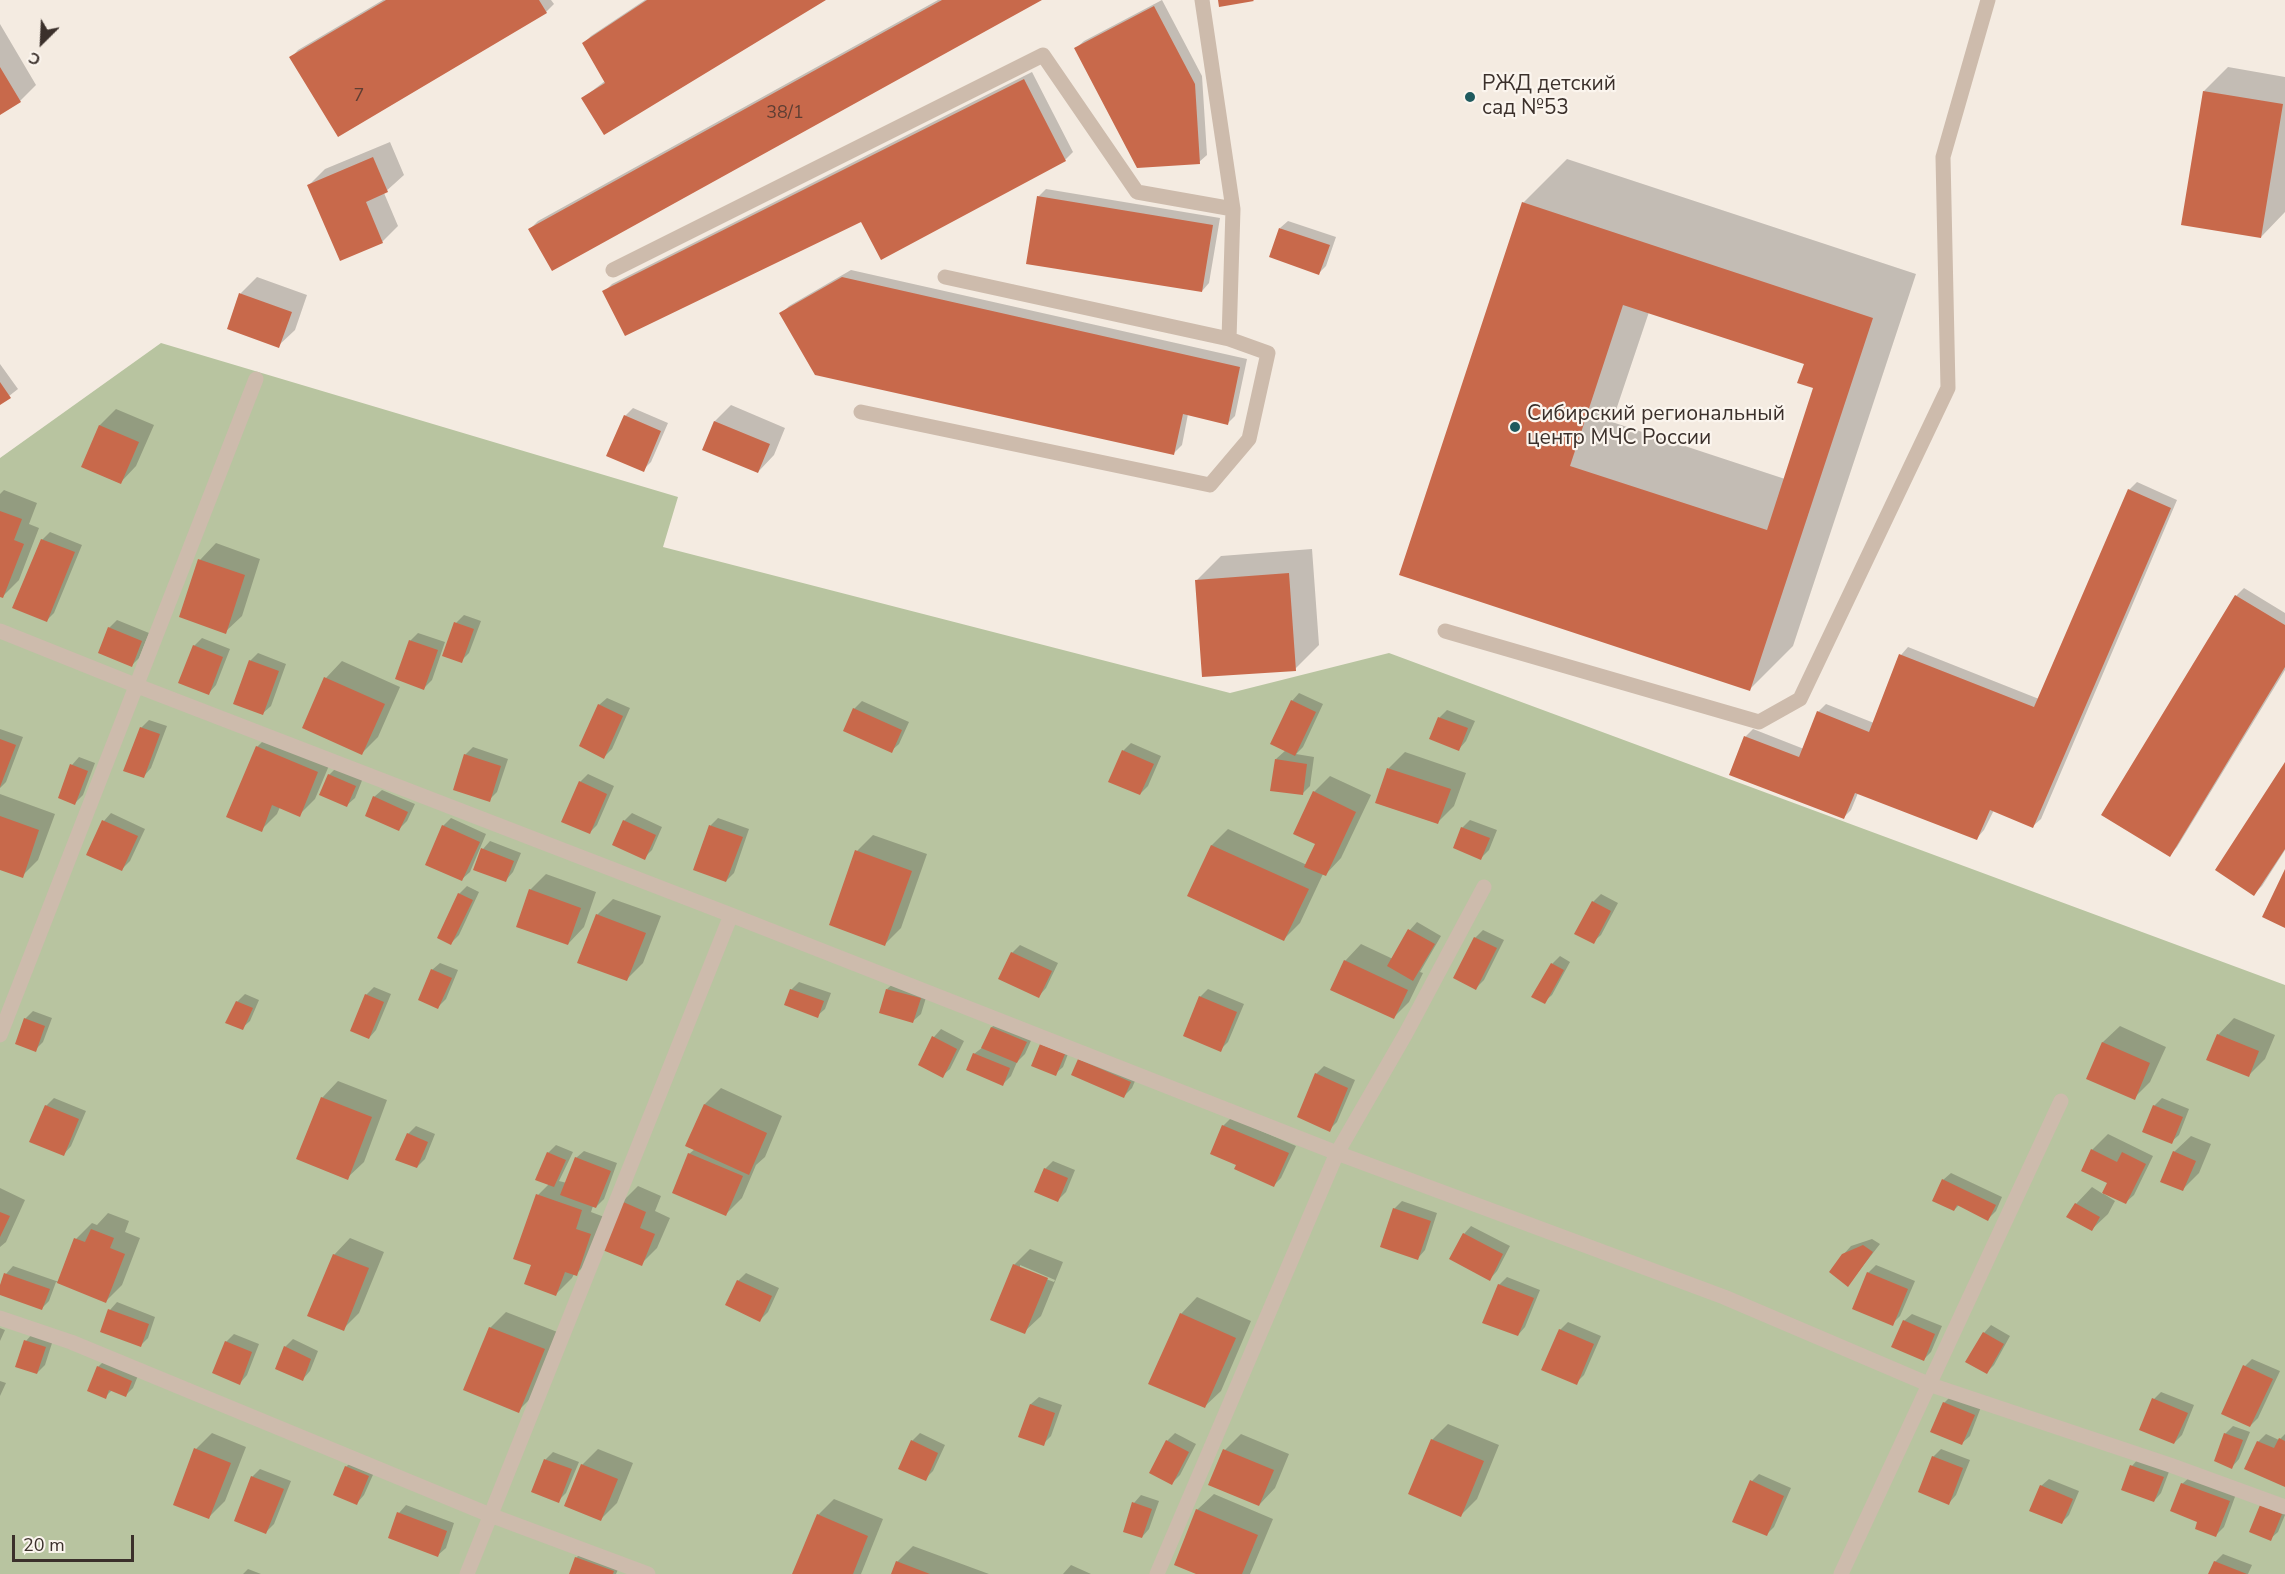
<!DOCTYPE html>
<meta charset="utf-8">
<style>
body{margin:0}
#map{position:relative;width:2285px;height:1574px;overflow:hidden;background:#f4ebe1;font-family:"Nunito Sans",sans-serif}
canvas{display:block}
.north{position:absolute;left:12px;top:12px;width:60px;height:60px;-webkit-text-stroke:4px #fbf5ee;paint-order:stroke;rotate:204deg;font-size:16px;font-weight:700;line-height:24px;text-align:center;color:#3b302b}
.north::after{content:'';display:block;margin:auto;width:21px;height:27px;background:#3b302b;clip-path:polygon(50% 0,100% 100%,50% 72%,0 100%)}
.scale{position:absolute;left:12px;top:1535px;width:122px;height:27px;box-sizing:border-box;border:3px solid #3b302b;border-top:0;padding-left:8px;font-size:18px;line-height:21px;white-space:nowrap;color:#3b302b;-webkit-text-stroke:4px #fbf5ee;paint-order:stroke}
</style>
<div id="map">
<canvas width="2285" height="1574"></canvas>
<div class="north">С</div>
<div class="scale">20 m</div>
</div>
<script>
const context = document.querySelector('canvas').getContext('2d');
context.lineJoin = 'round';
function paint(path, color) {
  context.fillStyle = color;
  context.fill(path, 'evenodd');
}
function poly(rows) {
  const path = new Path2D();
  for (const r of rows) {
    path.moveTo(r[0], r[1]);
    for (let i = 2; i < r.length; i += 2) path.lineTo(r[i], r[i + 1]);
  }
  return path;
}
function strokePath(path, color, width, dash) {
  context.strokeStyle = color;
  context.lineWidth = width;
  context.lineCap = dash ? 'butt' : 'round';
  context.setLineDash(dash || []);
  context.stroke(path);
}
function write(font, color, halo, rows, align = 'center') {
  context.font = font + ' "Nunito Sans",sans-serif';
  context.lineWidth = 4.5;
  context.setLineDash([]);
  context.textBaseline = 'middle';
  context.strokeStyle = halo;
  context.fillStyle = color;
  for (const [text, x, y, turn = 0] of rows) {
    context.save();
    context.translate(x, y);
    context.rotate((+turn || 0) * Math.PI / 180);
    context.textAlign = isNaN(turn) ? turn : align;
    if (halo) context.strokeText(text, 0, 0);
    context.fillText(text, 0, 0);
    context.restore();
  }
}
paint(poly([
 [161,343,678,497,663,547,1230,693,1389,653,2285,985,2285,1574,0,1574,0,458]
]), '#b8c4a0');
paint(poly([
 [383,0,551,0,554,4,546,12,291,58,298,50],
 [645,0,823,0,583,98,605,81,583,44,591,36],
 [938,0,1039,0,530,229,538,221],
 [1162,0,1202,76,1207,155,1199,162,1076,48,1084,41],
 [0,24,36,85,20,101,0,113],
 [2228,67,2285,77,2285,212,2261,237,2204,91],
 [1032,72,1073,152,1065,160,881,258,862,220,604,292,612,284],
 [390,142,404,175,384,193,398,226,382,242,309,185,325,169],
 [1567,159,1916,274,1793,646,1750,689,1401,574,1523,203],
 [1649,312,1805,363,1815,387,1785,479,1612,422],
 [1046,189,1220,218,1209,283,1202,291,1038,197],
 [1288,221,1336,237,1326,266,1319,273,1280,228],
 [851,270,1247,359,1235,416,1227,424,1188,414,1182,445,1174,453,781,314,789,306],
 [257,277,307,295,295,330,278,346,228,328,241,293],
 [0,364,18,389,0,403],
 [731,405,785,428,774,455,758,472,704,449,715,421],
 [633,408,668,423,651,462,643,470,625,416],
 [116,409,154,425,136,466,120,483,83,467,100,425],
 [2137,482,2177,500,2041,819,2033,826,1994,810,1984,830,1977,838,1858,793,1851,810,1844,817,1731,774,1746,736,1753,729,1804,749,1818,712,1826,704,1874,723,1901,655,1908,647,2039,699,2129,490],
 [4,490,37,503,29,524,39,528,19,580,3,596,0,595,0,494],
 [50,532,82,545,54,613,46,621,42,540],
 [216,543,260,559,242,616,225,632,200,560],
 [1312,549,1319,645,1295,669,1197,580,1221,556],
 [2244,588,2285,613,2285,670,2177,847,2170,855,2236,596],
 [464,615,481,621,469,653,461,661,456,623],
 [117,620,149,633,139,658,132,665,109,628],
 [418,633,445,642,432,680,424,688,410,641],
 [202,638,230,649,216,685,209,693,194,646],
 [258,653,286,664,271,706,263,713,250,661],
 [342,661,400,687,378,737,362,753,304,727,326,678],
 [1299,693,1323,704,1303,747,1296,754,1314,757,1310,786,1302,794,1276,759,1286,750,1292,701],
 [607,698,630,708,612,749,604,757,599,705],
 [862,701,909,722,899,744,891,751,854,709],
 [1447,710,1475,721,1466,741,1459,749,1431,738,1440,717],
 [149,720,167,726,151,768,144,776,141,728],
 [0,729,23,737,6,782,0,788],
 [273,731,333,756,315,799,299,815,280,807,277,814,261,830,257,747],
 [1131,743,1161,756,1148,786,1140,794,1123,751],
 [473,747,508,759,497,792,489,800,465,755],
 [1405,752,1466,773,1454,806,1438,822,1377,802,1389,768],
 [79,757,95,763,83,795,75,803,72,765],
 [2285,765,2285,850,2262,886,2254,894],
 [337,767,363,778,355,798,347,805,329,775],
 [588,774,614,786,597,825,590,832,580,782],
 [1330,776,1371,795,1341,858,1325,875,1323,874,1300,923,1284,939,1189,896,1212,845,1228,829,1307,865,1317,844,1314,792],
 [382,790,415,804,407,821,399,829,374,797],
 [0,794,55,814,38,860,22,876,0,868],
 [111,813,145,829,130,861,122,869,104,821],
 [632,813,662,827,652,850,644,858,624,821],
 [451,818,486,834,470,872,462,879,443,826],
 [718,818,749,829,734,873,726,881,695,869,711,825],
 [1470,820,1497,830,1489,850,1481,858,1462,828],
 [873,835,927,854,901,928,885,944,857,851],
 [490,841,521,853,513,872,506,880,483,849],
 [546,874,596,892,584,927,568,944,530,890],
 [467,886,479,892,459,935,451,943,459,894],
 [1601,894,1618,903,1601,935,1593,942,1593,902],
 [613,899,661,916,643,963,627,979,597,915],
 [1417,922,1441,936,1420,972,1423,973,1409,1002,1393,1018,1345,961,1361,944,1393,959,1410,930],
 [1483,930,1504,940,1484,980,1476,988,1455,978,1475,938],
 [1020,945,1058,963,1046,988,1039,996,1012,953],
 [1560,956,1570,962,1552,995,1544,1002,1552,964],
 [440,963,458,970,446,999,438,1007,432,970],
 [799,982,831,993,825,1009,817,1016,791,990],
 [895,982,928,991,921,1014,913,1021,887,989],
 [374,987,391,994,376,1030,369,1038,366,995],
 [1208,989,1244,1004,1228,1042,1220,1050,1200,997],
 [245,994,259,1000,250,1021,242,1028,237,1002],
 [33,1011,52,1018,43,1042,35,1050,25,1019],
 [2234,1018,2275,1035,2265,1059,2249,1075,2218,1035],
 [1000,1020,1034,1034,1025,1054,1017,1062,1011,1076,1003,1084,974,1054,983,1047,992,1027],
 [2120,1026,2166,1047,2150,1082,2134,1098,2088,1078,2103,1042],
 [941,1029,964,1041,950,1069,942,1076,920,1064,934,1037],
 [1071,1046,1063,1067,1055,1074,1033,1065],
 [1079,1060,1138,1074,1132,1088,1124,1096],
 [1324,1066,1355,1080,1337,1122,1329,1130,1316,1074],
 [338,1081,387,1100,364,1162,347,1178,322,1098],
 [721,1088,782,1116,765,1157,756,1165,742,1198,726,1214,689,1154,695,1149,687,1145,705,1104],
 [54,1098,86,1111,71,1146,64,1154,46,1106],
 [2162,1098,2189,1109,2179,1135,2171,1142,2154,1106],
 [1231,1118,1296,1146,1281,1178,1274,1185,1238,1164,1223,1126],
 [416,1126,435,1134,425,1159,417,1167,408,1134],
 [2108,1134,2153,1156,2134,1195,2126,1202,2105,1192,2104,1194,2115,1201,2108,1214,2091,1230,2068,1217,2076,1204,2092,1187,2103,1194,2109,1182,2092,1150],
 [2191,1136,2211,1144,2199,1173,2183,1189,2174,1152],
 [556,1145,573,1152,559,1181,567,1183,576,1158,584,1151,617,1163,604,1199,596,1207,593,1206,591,1212,607,1218,592,1258,576,1274,574,1274,572,1278,556,1294,532,1264,538,1195,549,1184,548,1153],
 [1053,1161,1075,1170,1066,1192,1058,1200,1045,1169],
 [1951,1173,2002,1197,1996,1211,1988,1219,1959,1205,1954,1210,1943,1180],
 [638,1186,661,1196,655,1211,670,1218,657,1248,641,1264,622,1202],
 [0,1188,25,1200,6,1242,0,1247],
 [1402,1201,1437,1213,1425,1250,1418,1258,1394,1209],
 [108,1213,129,1221,125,1232,140,1238,122,1285,106,1301,56,1282,49,1301,42,1308,0,1294,6,1274,13,1266,59,1282,76,1239,92,1223,97,1225],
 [1471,1226,1510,1246,1497,1271,1490,1279,1464,1234],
 [350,1238,384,1252,359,1313,343,1329,334,1255],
 [1872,1239,1880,1244,1848,1285,1843,1255,1851,1246],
 [1030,1249,1063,1262,1041,1316,1024,1332,1014,1265],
 [1020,1265,1055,1280,1054,1282,1020,1269],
 [1876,1265,1915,1281,1900,1316,1892,1324,1868,1273],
 [746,1273,779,1288,768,1312,760,1320,738,1281],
 [1507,1277,1540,1290,1525,1327,1518,1335,1499,1285],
 [1197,1297,1251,1321,1221,1391,1204,1407,1181,1314],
 [117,1302,155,1317,148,1338,140,1346,110,1310],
 [506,1312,560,1333,534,1395,518,1411,490,1328],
 [1912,1314,1942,1326,1931,1352,1924,1359,1904,1321],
 [1568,1322,1601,1336,1584,1375,1576,1383,1560,1330],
 [1991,1325,2010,1336,1994,1365,1987,1372,1984,1333],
 [0,1328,5,1330,0,1341],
 [33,1333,53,1340,45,1365,37,1373,26,1341],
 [234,1334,259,1344,247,1375,240,1383,226,1342],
 [293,1339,318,1351,310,1371,303,1379,285,1347],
 [106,1359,139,1373,133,1388,125,1396,112,1390,105,1397,98,1367],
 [2252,1359,2280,1371,2258,1418,2250,1426,2245,1366],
 [0,1381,6,1383,0,1396],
 [2161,1392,2194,1405,2182,1435,2174,1443,2154,1399],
 [1952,1395,1981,1407,1970,1436,1962,1443,1944,1403],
 [1039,1397,1062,1405,1051,1436,1043,1444,1020,1436,1031,1404],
 [1448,1424,1499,1445,1477,1499,1461,1515,1432,1440],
 [2233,1426,2250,1432,2239,1459,2232,1467,2216,1460,2225,1434],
 [212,1433,246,1447,225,1501,209,1517,196,1449],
 [920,1433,945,1445,933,1471,925,1479,912,1441],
 [1175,1433,1196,1444,1180,1475,1172,1483,1167,1441],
 [1241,1434,1289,1454,1275,1488,1259,1505,1225,1450],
 [2266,1434,2279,1440,2285,1434,2285,1485,2258,1442],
 [598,1449,633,1463,617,1503,600,1520,582,1465],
 [1941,1449,1970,1460,1956,1495,1949,1503,1933,1457],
 [553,1452,579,1462,566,1493,558,1501,533,1491,546,1459],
 [2139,1458,2170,1469,2161,1493,2154,1501,2132,1466],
 [354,1459,376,1468,364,1495,357,1503,335,1494,346,1467],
 [260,1469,291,1481,274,1524,266,1532,252,1477],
 [1759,1474,1791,1488,1774,1527,1766,1535,1752,1481],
 [2190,1477,2236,1494,2224,1527,2216,1535,2199,1521,2182,1484],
 [2049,1479,2079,1491,2069,1515,2062,1522,2041,1486],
 [1214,1494,1273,1519,1250,1574,1200,1574,1197,1510],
 [1141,1495,1159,1501,1149,1529,1142,1537,1134,1503],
 [834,1499,883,1519,861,1574,798,1574,818,1515],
 [2285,1504,2285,1515,2278,1532,2270,1539,2251,1531],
 [406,1505,454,1523,446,1548,438,1555,390,1537,399,1513],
 [913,1546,989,1574,893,1574,897,1562],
 [584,1550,621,1563,616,1574,570,1574,576,1558],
 [2223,1554,2252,1565,2248,1574,2210,1574,2215,1562],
 [1071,1565,1091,1574,1063,1574],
 [248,1569,261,1574,243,1574]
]), '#0003');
paint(poly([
 [386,0,539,0,547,13,338,137,289,57],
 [647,0,826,0,604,135,581,98,605,83,582,43],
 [942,0,1042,0,552,271,528,229],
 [1218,0,1253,0,1254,1,1219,7],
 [1154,6,1195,84,1200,164,1137,168,1074,48],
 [0,67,21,102,0,115],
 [1024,79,1066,161,881,260,861,222,625,336,602,291],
 [2203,91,2283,104,2261,238,2181,225],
 [373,157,388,192,366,202,383,243,340,261,307,185],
 [1037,196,1213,225,1202,292,1026,264],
 [1522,202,1873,318,1750,691,1399,575],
 [1623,305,1804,364,1797,383,1813,388,1767,530,1570,466],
 [1279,228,1330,245,1319,275,1269,257],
 [842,277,1240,367,1228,425,1183,414,1174,455,815,375,779,313],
 [239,293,292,312,279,348,227,329],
 [0,382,11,398,0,405],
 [624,415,661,431,644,472,606,456],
 [714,421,770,444,758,473,702,450],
 [99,425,139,442,121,484,81,467],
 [2128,489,2171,508,2033,828,1990,810,1977,840,1855,793,1844,819,1729,775,1744,736,1799,757,1817,711,1869,732,1899,654,2034,707],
 [0,511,22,519,14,540,24,544,3,598,0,597],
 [41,539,75,552,47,622,12,608],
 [198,559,245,575,226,634,179,617],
 [1289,573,1296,671,1202,677,1195,580],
 [2235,595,2285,625,2285,667,2170,857,2101,815],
 [454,622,474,629,462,663,442,656],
 [108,627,142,641,132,667,98,653],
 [409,640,438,650,424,690,395,679],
 [193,645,223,657,209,695,178,683],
 [249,660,279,671,263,715,233,704],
 [324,677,385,704,362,755,302,728],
 [1291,700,1316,712,1295,756,1270,744],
 [598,704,623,716,604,759,579,746],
 [853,708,902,730,892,753,843,731],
 [1438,717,1468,728,1459,751,1429,739],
 [140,727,160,734,144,778,123,771],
 [0,739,16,745,0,787],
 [256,746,318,772,300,817,272,805,262,832,226,817],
 [1122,750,1154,764,1140,795,1108,782],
 [464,754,501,766,490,802,453,790],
 [1275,759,1307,764,1303,795,1270,791],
 [2285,762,2285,849,2254,896,2215,870],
 [70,764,88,771,75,805,58,798],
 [1387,768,1451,789,1438,824,1375,803],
 [328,774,356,786,347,807,319,795],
 [579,781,607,794,590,834,561,822],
 [1313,791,1356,812,1326,876,1304,867,1315,844,1293,834],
 [373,796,408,812,399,831,365,816],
 [0,816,39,830,23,878,0,870],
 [102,820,138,836,122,871,86,855],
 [623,820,656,835,645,860,612,845],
 [442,825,480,842,462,881,425,865],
 [709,825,743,837,726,882,693,870],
 [1461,827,1490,838,1481,860,1453,848],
 [1211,845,1309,889,1284,941,1187,896],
 [481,848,514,861,506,882,473,870],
 [855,850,912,871,885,946,829,925],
 [2285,869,2285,928,2262,917],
 [529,889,581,908,568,945,516,927],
 [458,893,473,900,451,945,437,938],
 [1592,901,1611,911,1594,944,1574,934],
 [596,914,646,933,627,981,577,963],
 [1408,929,1435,944,1413,981,1387,966],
 [1474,937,1497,948,1476,990,1453,978],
 [1011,952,1052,971,1039,998,998,979],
 [1344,960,1408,990,1394,1019,1330,990],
 [1551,963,1564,970,1545,1004,1531,997],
 [431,969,452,978,438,1009,418,1000],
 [790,989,824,1001,818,1018,784,1005],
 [886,989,921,998,913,1023,879,1013],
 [365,994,384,1002,369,1039,350,1031],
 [1199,996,1237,1012,1221,1052,1183,1036],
 [236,1001,253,1008,243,1030,225,1023],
 [24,1018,45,1026,36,1052,15,1044],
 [991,1027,1027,1042,1017,1063,981,1048],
 [2217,1034,2259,1051,2249,1077,2206,1060],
 [932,1036,957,1049,943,1078,918,1065],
 [2102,1042,2150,1063,2135,1100,2086,1079],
 [1040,1044,1065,1054,1056,1076,1031,1066],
 [973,1053,1010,1068,1003,1086,966,1070],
 [1078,1059,1131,1082,1124,1098,1071,1075],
 [1315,1073,1348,1088,1330,1132,1297,1117],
 [321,1097,372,1117,348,1180,296,1159],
 [704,1104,767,1133,749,1175,685,1146],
 [45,1105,79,1119,64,1156,29,1142],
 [2153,1105,2183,1117,2172,1144,2142,1132],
 [1222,1125,1289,1153,1274,1187,1234,1169,1236,1165,1210,1154],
 [407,1133,428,1142,417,1168,395,1160],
 [2091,1149,2117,1162,2122,1152,2146,1164,2126,1204,2102,1193,2107,1183,2081,1171],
 [2173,1151,2196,1161,2183,1191,2160,1182],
 [547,1152,566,1160,554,1187,535,1180],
 [688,1153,743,1176,726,1216,672,1193],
 [575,1157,611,1171,596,1208,560,1195],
 [1044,1168,1068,1178,1058,1202,1034,1192],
 [1942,1179,1996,1205,1988,1221,1957,1205,1954,1211,1932,1201],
 [536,1194,582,1210,576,1229,591,1234,577,1276,565,1272,556,1296,524,1284,531,1265,513,1259],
 [621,1201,646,1212,640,1228,655,1234,642,1266,600,1249],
 [2075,1203,2100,1217,2092,1231,2066,1217],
 [1393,1208,1431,1221,1418,1260,1380,1247],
 [0,1212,10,1216,0,1237],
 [91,1229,114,1238,110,1248,125,1254,106,1303,57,1283,74,1238,85,1242],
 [1463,1233,1503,1254,1490,1281,1449,1259],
 [1863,1245,1873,1252,1848,1287,1829,1272,1842,1254],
 [333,1254,369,1268,344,1331,307,1316],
 [1013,1264,1048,1278,1025,1334,990,1320],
 [1867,1272,1908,1289,1893,1326,1852,1309],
 [4,1273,50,1289,42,1310,0,1295,0,1285],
 [737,1280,772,1296,760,1322,725,1305],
 [1498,1284,1534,1298,1518,1336,1482,1323],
 [108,1309,149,1324,141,1347,100,1332],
 [1180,1313,1236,1338,1205,1408,1148,1384],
 [1903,1320,1935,1334,1924,1361,1891,1347],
 [489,1327,545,1349,519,1413,463,1390],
 [1559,1329,1594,1344,1577,1385,1541,1370],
 [1983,1332,2004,1344,1987,1374,1965,1362],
 [24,1340,46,1347,37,1374,15,1367],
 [225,1341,252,1352,240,1385,212,1373],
 [284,1346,311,1359,303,1381,275,1369],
 [2243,1365,2273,1379,2250,1427,2221,1414],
 [97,1366,132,1381,126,1397,109,1390,106,1399,87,1391],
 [2152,1398,2188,1413,2174,1444,2139,1430],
 [1943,1402,1975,1415,1962,1445,1930,1432],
 [1030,1404,1055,1413,1044,1446,1018,1437],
 [2224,1433,2243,1440,2232,1469,2214,1461],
 [2279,1438,2285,1441,2285,1487,2244,1469,2257,1441,2274,1448],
 [1431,1439,1484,1461,1461,1517,1408,1494],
 [911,1440,938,1453,926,1481,898,1469],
 [1166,1440,1189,1452,1172,1485,1149,1473],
 [194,1448,231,1463,209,1519,173,1505],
 [1223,1449,1274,1470,1259,1506,1208,1485],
 [1932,1456,1963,1468,1949,1505,1918,1492],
 [544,1459,572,1469,559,1503,531,1492],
 [581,1464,618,1479,601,1521,564,1506],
 [2130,1465,2164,1477,2154,1502,2121,1490],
 [345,1466,369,1476,357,1505,333,1495],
 [251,1476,284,1489,266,1534,234,1521],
 [1750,1480,1784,1496,1767,1536,1732,1522],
 [2181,1483,2230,1501,2216,1537,2195,1529,2197,1522,2170,1511],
 [2040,1485,2073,1499,2062,1524,2029,1511],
 [1132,1502,1152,1509,1142,1538,1123,1532],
 [2260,1505,2282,1514,2271,1541,2249,1532],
 [1196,1509,1258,1535,1242,1574,1196,1574,1174,1565],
 [397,1512,447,1531,438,1557,388,1538],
 [817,1514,868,1536,853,1574,792,1574],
 [575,1557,614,1571,613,1574,569,1574],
 [896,1561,930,1574,891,1574],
 [2214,1561,2247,1574,2208,1574]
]), '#c8694b');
strokePath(poly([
 [613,270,1043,55,1137,192,1233,209],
 [945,277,1229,339],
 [861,412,1210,485,1249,439,1268,353,1229,339,1233,209,1202,0],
 [0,631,135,685,731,915,1337,1153,1724,1297,1928,1384,2170,1465,2285,1507],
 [1445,631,1759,722,1800,699,1948,388,1943,157,1988,0],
 [0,1035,256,379],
 [0,1318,71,1342,490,1515,648,1574],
 [467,1574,731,915],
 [1157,1574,1337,1153,1405,1035,1484,887],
 [1841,1574,2061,1101]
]), '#cdbbac', 15);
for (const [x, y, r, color] of [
 [1470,97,6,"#1f5a5e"],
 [1515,427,6,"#1f5a5e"]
]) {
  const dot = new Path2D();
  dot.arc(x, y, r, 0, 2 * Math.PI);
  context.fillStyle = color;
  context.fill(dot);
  strokePath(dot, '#fbf5ee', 2);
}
write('18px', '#5e3e33', null, [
 ["7",359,97],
 ["38/1",785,114]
]);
write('21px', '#3b302b', '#fbf5ee', [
 ["РЖД детский",1482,85],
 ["сад №53",1482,109],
 ["Сибирский региональный",1527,415],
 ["центр МЧС России",1527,439]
], 'left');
</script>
